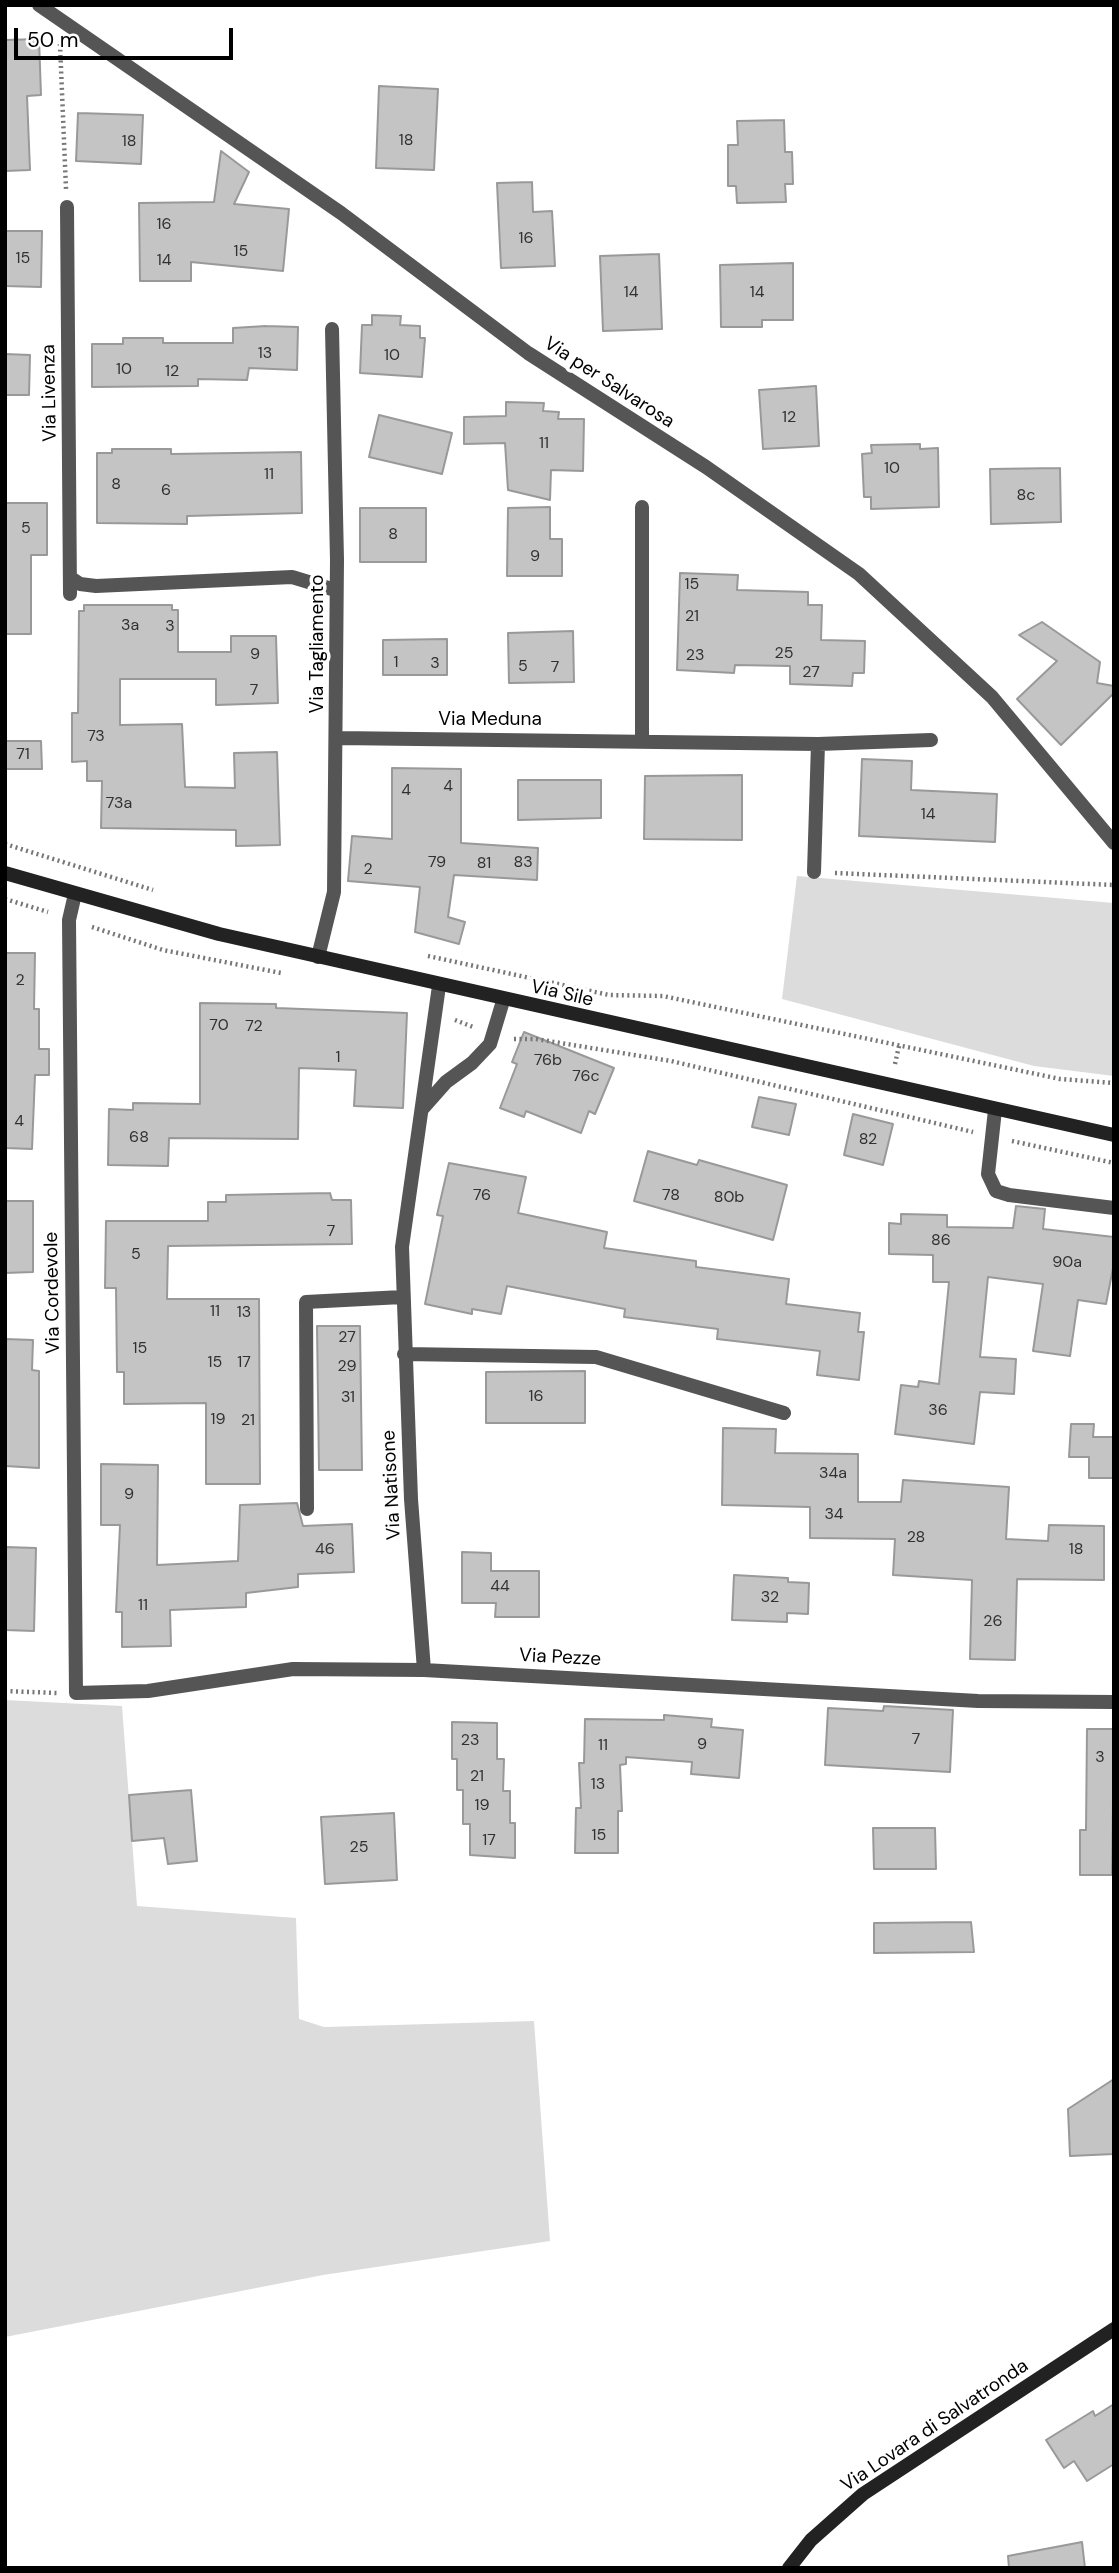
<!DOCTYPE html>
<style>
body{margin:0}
#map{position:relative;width:1119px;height:2573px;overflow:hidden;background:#fff;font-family:"DM Sans",sans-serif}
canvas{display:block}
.frame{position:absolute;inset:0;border:7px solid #000;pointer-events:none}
.scale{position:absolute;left:14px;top:28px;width:219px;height:32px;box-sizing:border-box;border:4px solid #000;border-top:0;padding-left:9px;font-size:21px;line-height:24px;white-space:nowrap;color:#000;-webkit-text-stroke:5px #fff;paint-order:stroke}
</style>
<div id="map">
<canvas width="1119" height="2573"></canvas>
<div class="frame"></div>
<div class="scale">50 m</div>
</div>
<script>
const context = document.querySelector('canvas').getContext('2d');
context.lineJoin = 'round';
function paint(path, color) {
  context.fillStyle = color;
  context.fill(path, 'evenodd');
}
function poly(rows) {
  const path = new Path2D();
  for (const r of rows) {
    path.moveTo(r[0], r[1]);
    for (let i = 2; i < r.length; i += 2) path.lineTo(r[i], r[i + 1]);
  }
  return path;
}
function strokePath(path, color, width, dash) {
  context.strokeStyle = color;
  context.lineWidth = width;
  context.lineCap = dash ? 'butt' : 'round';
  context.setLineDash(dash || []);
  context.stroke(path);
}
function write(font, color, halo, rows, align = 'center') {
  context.font = font + ' "DM Sans",sans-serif';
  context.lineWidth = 7;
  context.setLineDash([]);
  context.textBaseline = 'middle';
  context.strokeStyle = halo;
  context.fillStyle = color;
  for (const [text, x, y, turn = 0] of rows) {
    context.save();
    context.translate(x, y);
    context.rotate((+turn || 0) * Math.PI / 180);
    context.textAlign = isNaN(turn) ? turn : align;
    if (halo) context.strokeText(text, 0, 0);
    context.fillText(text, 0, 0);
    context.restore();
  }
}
paint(poly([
 [797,876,1114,903,1114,1076,1034,1066,782,999],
 [5,1700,122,1706,137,1906,296,1918,299,2019,324,2027,534,2021,550,2241,323,2275,5,2337]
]), '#dcdcdc');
const building = poly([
 [39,39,41,95,27,96,30,170,5,171,5,40,39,39],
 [379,86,438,89,434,170,376,168,379,86],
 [78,113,143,115,141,164,76,161,78,113],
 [784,120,785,152,792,152,793,184,785,184,786,202,737,203,736,186,728,186,728,145,738,145,737,121,784,120],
 [221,151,249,172,234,204,289,209,283,271,191,262,191,281,140,281,139,203,214,202,221,151],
 [532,182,533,212,552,211,555,266,501,268,497,183,532,182],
 [5,231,42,231,41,287,5,286,5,231],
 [659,254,662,329,603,331,600,256,659,254],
 [793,263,793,320,762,320,762,327,721,327,720,265,793,263],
 [372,315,401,316,400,325,420,326,420,338,425,338,422,377,360,373,362,325,372,325,372,315],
 [266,326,298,327,297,370,249,368,247,380,198,379,198,386,92,387,92,344,123,344,123,338,163,338,163,343,233,343,233,328,266,326],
 [5,354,30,355,29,395,5,395,5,354],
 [816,386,819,446,763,449,759,390,816,386],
 [506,402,544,403,543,411,559,412,558,419,584,419,583,471,551,470,550,500,508,490,505,443,464,444,464,417,506,416,506,402],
 [379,415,452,433,442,474,369,457,379,415],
 [920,444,920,449,938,448,939,507,871,509,871,497,864,497,862,454,872,453,871,445,920,444],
 [112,449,171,449,171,454,301,452,302,513,187,516,187,524,97,523,97,453,112,453,112,449],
 [1060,468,1061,522,991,524,990,469,1060,468],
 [5,503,47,503,47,555,31,555,31,634,5,634,5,503],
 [550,507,550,539,562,539,562,576,507,576,508,508,550,507],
 [360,508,426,508,426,562,360,562,360,508],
 [680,573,738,575,737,590,808,592,808,605,822,605,821,640,865,641,864,673,853,673,852,686,790,684,790,666,735,665,734,673,677,670,680,573],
 [84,605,172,605,172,610,178,610,178,652,231,652,231,636,276,636,278,703,216,705,216,679,120,679,120,725,182,724,185,787,235,788,234,753,277,752,280,845,236,846,236,830,101,828,102,781,87,781,87,761,72,762,72,713,78,713,79,611,84,611,84,605],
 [1042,622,1100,662,1097,683,1114,686,1114,693,1061,745,1017,699,1057,661,1019,635,1042,622],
 [573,631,574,682,509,683,508,633,573,631],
 [447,639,447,675,383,675,383,640,447,639],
 [5,741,41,741,42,769,5,769,5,741],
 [862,759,912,761,911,790,997,794,995,842,859,836,862,759],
 [392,768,461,769,461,843,538,848,537,880,454,875,448,917,465,922,459,944,415,932,420,887,348,881,352,836,392,839,392,768],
 [742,775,742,840,644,839,645,776,742,775],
 [518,780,601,780,601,818,518,820,518,780],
 [5,953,35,953,34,1009,39,1009,39,1049,49,1049,49,1075,35,1075,32,1149,5,1148,5,953],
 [200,1003,276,1004,276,1008,407,1013,403,1108,354,1106,356,1070,299,1068,298,1139,169,1138,168,1166,108,1165,109,1109,133,1110,133,1103,200,1104,200,1003],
 [524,1032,614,1068,595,1114,589,1111,581,1133,526,1111,524,1117,500,1108,517,1064,512,1062,524,1032],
 [759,1097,796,1104,789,1135,752,1127,759,1097],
 [853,1114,893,1124,883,1165,844,1155,853,1114],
 [648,1151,697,1165,699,1160,787,1185,773,1240,634,1201,648,1151],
 [449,1163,526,1177,518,1213,607,1232,604,1248,696,1261,696,1267,789,1279,786,1304,860,1313,858,1332,864,1332,859,1380,817,1375,820,1351,717,1339,718,1329,624,1317,625,1309,507,1286,501,1314,472,1309,472,1314,425,1304,443,1216,437,1215,449,1163],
 [330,1193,332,1200,351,1200,352,1244,168,1246,167,1299,259,1299,260,1484,206,1484,206,1403,124,1404,124,1372,117,1372,116,1288,105,1288,106,1221,208,1221,208,1202,226,1202,226,1195,330,1193],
 [5,1201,33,1201,33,1272,5,1273,5,1201],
 [1016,1206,1045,1209,1043,1229,1114,1237,1114,1263,1106,1304,1078,1300,1070,1356,1033,1351,1043,1284,988,1277,980,1357,1016,1359,1014,1394,980,1392,974,1444,895,1434,901,1385,918,1387,919,1381,939,1384,949,1282,933,1282,933,1255,889,1254,889,1223,901,1224,901,1214,947,1215,947,1227,1013,1228,1016,1206],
 [317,1326,360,1326,362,1470,319,1470,317,1326],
 [5,1339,33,1340,32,1370,39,1371,39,1468,5,1466,5,1339],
 [585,1371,585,1423,486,1423,486,1372,585,1371],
 [1071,1424,1094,1424,1093,1437,1114,1437,1114,1478,1089,1478,1089,1457,1069,1457,1071,1424],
 [723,1428,776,1429,775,1453,858,1454,858,1502,901,1502,903,1480,1009,1487,1006,1539,1048,1541,1049,1525,1104,1526,1104,1580,1017,1579,1015,1660,970,1659,972,1580,893,1575,895,1539,810,1538,810,1507,722,1505,723,1428],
 [101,1464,158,1465,157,1565,238,1561,240,1505,297,1503,303,1526,352,1524,354,1572,298,1574,298,1587,246,1593,246,1607,170,1610,171,1646,122,1647,122,1612,116,1612,120,1525,101,1525,101,1464],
 [5,1547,36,1548,34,1631,5,1630,5,1547],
 [462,1552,491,1553,491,1571,539,1571,539,1617,495,1617,496,1603,462,1603,462,1552],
 [734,1575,788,1578,788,1582,809,1583,808,1614,787,1613,787,1622,732,1620,734,1575],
 [884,1706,953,1710,950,1772,825,1765,828,1708,883,1711,884,1706],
 [664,1715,712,1719,711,1727,743,1730,739,1778,691,1774,692,1762,626,1757,626,1764,620,1765,622,1811,618,1811,618,1853,575,1853,576,1808,581,1808,579,1763,584,1763,585,1719,664,1720,664,1715],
 [452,1722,497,1723,497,1759,504,1759,503,1791,510,1791,510,1823,515,1823,515,1858,470,1855,470,1824,463,1824,463,1790,457,1790,457,1759,452,1759,452,1722],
 [1087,1729,1114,1729,1112,1875,1080,1875,1080,1830,1086,1830,1087,1729],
 [191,1790,197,1861,168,1864,164,1838,132,1841,129,1795,191,1790],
 [394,1813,397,1880,325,1884,321,1817,394,1813],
 [873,1828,935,1828,936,1869,874,1869,873,1828],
 [971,1922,974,1952,874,1953,874,1923,971,1922],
 [1114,2079,1114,2154,1070,2156,1068,2109,1114,2079],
 [1114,2404,1114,2464,1087,2481,1074,2461,1064,2468,1046,2440,1093,2411,1095,2416,1114,2404],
 [1082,2542,1085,2568,1009,2568,1008,2556,1082,2542]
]);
paint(building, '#c4c4c4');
strokePath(building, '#999', 2);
strokePath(poly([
 [60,44,66,189],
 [5,844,153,890],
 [835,873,1114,885],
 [5,899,48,912],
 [92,927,163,950,281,973],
 [428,956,609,995,663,996,1060,1079,1114,1083],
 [455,1020,473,1027],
 [514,1039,536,1039,671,1061,973,1132],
 [895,1064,899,1046],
 [1012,1141,1114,1163],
 [5,1691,57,1693]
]), '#777', 4.5, [2, 3.5]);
strokePath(poly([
 [995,1110,988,1174,996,1191,1009,1195,1114,1208]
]), '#555', 14);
strokePath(poly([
 [39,5,341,213,528,353,706,467,859,574,992,697,1114,843],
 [67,207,70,594],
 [642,507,642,740],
 [71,578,80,584,96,586,292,577,335,590],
 [337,738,818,744,931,740],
 [814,872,818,744],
 [75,894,69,920,76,1693,148,1691,293,1669,424,1670,978,1701,1114,1702],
 [318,957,334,892,337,560,332,329],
 [423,1108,446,1082,472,1063,490,1044,503,1001],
 [404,1354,596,1357,784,1413],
 [307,1509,306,1302,402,1297],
 [424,1670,411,1499,402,1247,439,986]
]), '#555', 14);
strokePath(poly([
 [5,873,219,934,1114,1135],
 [789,2568,811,2540,863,2494,1114,2329]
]), '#222', 14);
write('16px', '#313131', null, [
 ["18",406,141],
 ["18",129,142],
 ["16",164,225],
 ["16",526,239],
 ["15",241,252],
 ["15",23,259],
 ["14",164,261],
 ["14",631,293],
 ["14",757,293],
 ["13",265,354],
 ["10",392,356],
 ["10",124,370],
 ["12",172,372],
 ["12",789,418],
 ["11",544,444],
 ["10",892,469],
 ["11",269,475],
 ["8",116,485],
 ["6",166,491],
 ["8c",1026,496],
 ["5",26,529],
 ["8",393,535],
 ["9",535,557],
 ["15",692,585],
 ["21",692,617],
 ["3a",130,626],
 ["3",170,627],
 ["25",784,654],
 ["9",255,655],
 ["23",695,656],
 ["1",396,663],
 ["3",435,664],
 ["5",523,667],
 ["7",555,668],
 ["27",811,673],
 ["7",254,691],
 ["73",96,737],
 ["71",23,755],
 ["4",448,787],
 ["4",406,791],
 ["73a",119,804],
 ["14",928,815],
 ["79",437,863],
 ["83",523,863],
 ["81",484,864],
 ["2",368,870],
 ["2",20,981],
 ["70",219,1026],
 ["72",254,1027],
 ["1",338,1058],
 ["76b",548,1061],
 ["76c",586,1077],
 ["4",19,1122],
 ["68",139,1138],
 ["82",868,1140],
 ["76",482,1196],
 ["78",671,1196],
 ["80b",729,1198],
 ["7",331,1232],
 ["86",941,1241],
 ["5",136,1255],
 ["90a",1067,1263],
 ["11",215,1312],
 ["13",244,1313],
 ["27",347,1338],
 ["15",140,1349],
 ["15",215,1363],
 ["17",244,1363],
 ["29",347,1367],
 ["16",536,1397],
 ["31",348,1398],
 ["36",938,1411],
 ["19",218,1420],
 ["21",248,1421],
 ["34a",833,1474],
 ["9",129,1495],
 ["34",834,1515],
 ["28",916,1538],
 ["46",325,1550],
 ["18",1076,1550],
 ["44",500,1587],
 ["32",770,1598],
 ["11",143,1606],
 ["26",993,1622],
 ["7",916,1740],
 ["23",470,1741],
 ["9",702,1745],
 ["11",603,1746],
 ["3",1100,1758],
 ["21",477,1777],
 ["13",598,1785],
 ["19",482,1806],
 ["15",599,1836],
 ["17",489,1841],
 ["25",359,1848]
]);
write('19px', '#000', '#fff', [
 ["Via per Salvarosa",609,383,33],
 ["Via Livenza",50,393,-91],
 ["Via Tagliamento",318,644,-90],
 ["Via Meduna",490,720],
 ["Via Sile",562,994,13],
 ["Via Cordevole",53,1293,-91],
 ["Via Natisone",392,1485,-93],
 ["Via Pezze",560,1658,3],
 ["Via Lovara di Salvatronda",935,2426,-34]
]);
</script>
